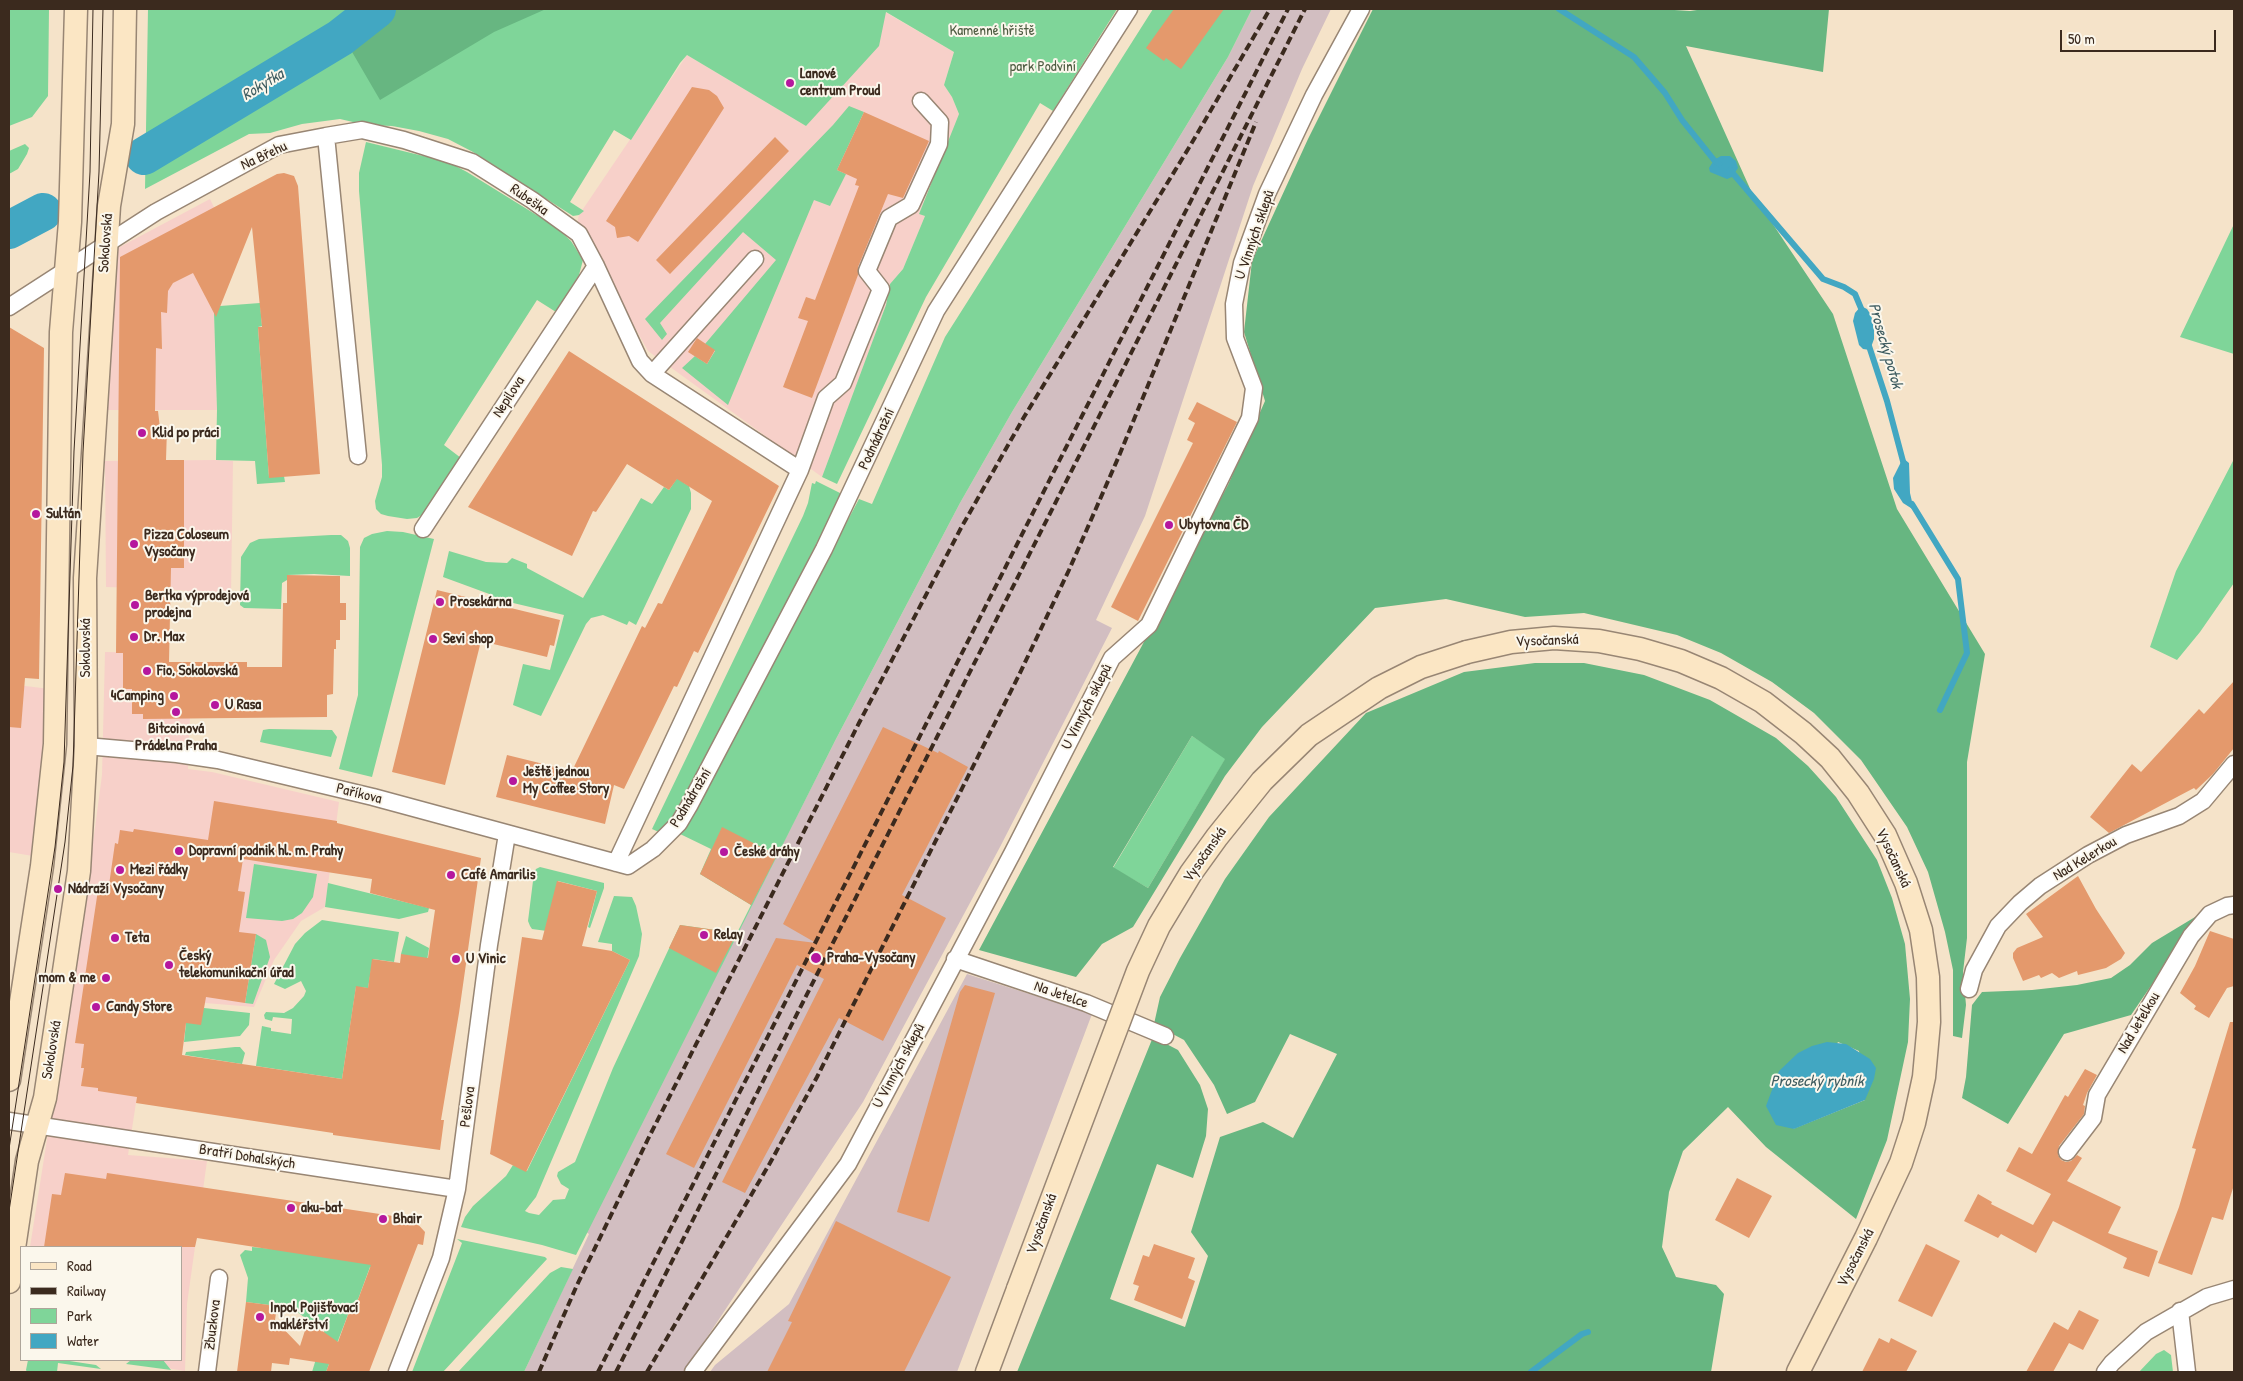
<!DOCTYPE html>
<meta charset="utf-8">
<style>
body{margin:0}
#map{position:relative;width:2243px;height:1381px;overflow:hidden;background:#f5e3c9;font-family:"Patrick Hand",sans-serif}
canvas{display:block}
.frame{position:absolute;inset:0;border:10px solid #3b2a1e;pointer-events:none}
.legend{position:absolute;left:20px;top:1246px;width:162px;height:115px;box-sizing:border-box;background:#fbf7ec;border:1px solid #aea59a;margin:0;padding:6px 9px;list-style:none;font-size:15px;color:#3b2a1e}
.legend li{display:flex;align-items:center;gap:10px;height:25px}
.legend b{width:25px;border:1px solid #aea59a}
.scale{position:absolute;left:2060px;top:30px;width:156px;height:22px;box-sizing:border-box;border:2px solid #3b2a1e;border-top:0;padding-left:6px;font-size:15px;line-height:18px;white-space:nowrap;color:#3b2a1e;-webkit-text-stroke:4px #fbf7ec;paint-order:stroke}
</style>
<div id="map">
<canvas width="2243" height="1381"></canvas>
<div class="frame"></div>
<ul class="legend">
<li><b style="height:6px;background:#fbe6c4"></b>Road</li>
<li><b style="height:6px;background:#3b2a1e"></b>Railway</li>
<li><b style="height:14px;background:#7fd599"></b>Park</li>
<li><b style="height:14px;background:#42a7c2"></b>Water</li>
</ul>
<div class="scale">50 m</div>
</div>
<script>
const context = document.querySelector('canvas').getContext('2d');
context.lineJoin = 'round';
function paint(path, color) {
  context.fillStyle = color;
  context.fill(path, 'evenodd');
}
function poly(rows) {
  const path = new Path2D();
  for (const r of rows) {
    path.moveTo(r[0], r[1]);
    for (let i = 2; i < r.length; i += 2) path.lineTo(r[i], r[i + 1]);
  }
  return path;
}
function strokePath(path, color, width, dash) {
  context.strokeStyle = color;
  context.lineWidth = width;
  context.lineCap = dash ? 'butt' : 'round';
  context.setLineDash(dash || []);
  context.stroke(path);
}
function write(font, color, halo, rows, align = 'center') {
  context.font = font + ' "Patrick Hand",sans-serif';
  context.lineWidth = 4;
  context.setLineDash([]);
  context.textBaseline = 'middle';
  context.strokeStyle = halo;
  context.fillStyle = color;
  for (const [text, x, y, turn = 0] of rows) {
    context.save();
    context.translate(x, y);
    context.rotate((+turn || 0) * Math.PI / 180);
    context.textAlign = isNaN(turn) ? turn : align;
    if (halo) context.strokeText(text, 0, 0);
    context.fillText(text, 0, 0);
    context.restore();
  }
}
paint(poly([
 [885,12,954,52,944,85,952,97,959,114,919,214,925,216,903,269,890,284,886,305,822,477,648,351,577,223,579,215,687,55,806,126],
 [210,199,239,259,214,313,217,410,106,410,116,249],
 [216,460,233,461,231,595,167,589,106,587,105,461],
 [105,652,166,653,166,663,192,662,188,769,212,772,339,802,325,907,301,921,274,960,254,1007,205,1003,203,1011,186,1023,183,1047,144,1050,128,1155,207,1161,187,1304,185,1371,118,1360,181,1360,181,1247,30,1247,88,880,102,775],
 [9,684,50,689,33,856,9,852]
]), '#f7d0c9');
paint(poly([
 [1252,9,1331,9,1302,69,1253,186,1145,516,1096,620,1112,628,1000,847,863,1102,684,1372,524,1372,589,1234,586,1232,836,739,960,503,1012,412,1228,57],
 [967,974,1092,1014,957,1372,710,1372,715,1365,789,1304]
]), '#d2bec1');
paint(poly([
 [9,9,49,9,48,96,32,117,9,126],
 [148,9,1117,9,1053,111,1040,103,926,297,837,484,822,477,886,305,890,284,903,269,925,216,919,214,959,114,952,97,944,85,954,52,886,12,879,46,806,126,687,55,680,63,631,140,614,130,570,202,584,211,579,215,573,216,473,152,448,139,419,131,392,126,366,125,340,119,302,124,270,133,249,134,145,189],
 [1153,9,1252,9,1228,57,1012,412,960,503,836,739,576,1255,542,1245,461,1227,465,1217,473,1206,506,1176,513,1165,527,1171,630,960,612,951,612,944,598,942,614,896,632,897,636,906,642,934,639,956,536,1197,525,1211,529,1213,539,1215,553,1200,565,1199,569,1189,561,1184,557,1176,558,1172,575,1162,613,1068,680,925,737,933,751,905,700,874,711,849,678,833,754,697,859,499,872,504,945,337],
 [849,106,864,112,837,170,846,174,830,206,814,200,728,405,682,368,695,356,707,364,715,351,705,344,776,260,743,232,660,323,667,334,662,340,645,319,833,125],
 [366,142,448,162,467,172,556,227,571,241,583,260,579,275,556,312,537,300,444,445,461,458,425,513,417,518,407,519,388,516,381,514,376,509,375,501,382,477,382,465,359,191,359,173],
 [25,144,29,148,27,154,18,169,9,174,9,151],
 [2234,224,2234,354,2180,337],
 [260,303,262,326,258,327,269,477,284,476,285,482,257,484,255,461,216,460,217,410,214,313,220,306],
 [2234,459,2234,583,2200,632,2177,660,2150,647,2176,571],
 [682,471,684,483,689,486,691,493,691,509,636,625,629,621,627,625,603,615,591,618,586,624,541,716,513,705,523,664,550,670,564,615,492,598,492,595,443,577,449,551,486,562,507,563,512,558,527,564,527,568,583,598,641,498,652,504,664,487,669,490],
 [816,481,842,494,684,801,671,822,661,833,652,829,803,516,808,503,812,483,815,484],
 [387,531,403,532,434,539,372,777,339,769,358,695,360,547,364,538,372,534],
 [331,535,341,535,348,541,350,548,350,576,314,574,287,575,287,580,282,583,281,609,244,608,240,605,241,557,250,543,259,539],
 [269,729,332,730,337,737,331,757,260,742,263,730],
 [1192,736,1226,758,1148,888,1113,868],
 [254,864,317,874,313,897,302,913,293,919,282,921,246,918],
 [540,867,604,883,604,888,590,928,588,927,597,891,558,881,547,931,532,929,530,926,528,921,534,873,536,869],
 [328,883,429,908,428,912,399,919,325,907],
 [322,920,399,932,394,962,373,959,368,988,356,987,342,1079,256,1066,262,1026,271,1028,271,1031,291,1034,292,1019,273,1017,272,1021,265,1019,264,1015,266,1012,284,1013,293,1008,304,996,306,991,301,981,285,989,274,984,295,944,305,933],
 [256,934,266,940,270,957,253,1004,245,1003],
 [406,936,429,948,426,967,401,954],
 [204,1008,250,1013,249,1025,240,1036,184,1042,186,1023],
 [235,1047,240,1047,245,1053,242,1064,185,1055,186,1052],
 [457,1239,545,1257,547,1259,443,1372,412,1372,462,1243],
 [252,1247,369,1258,373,1268,370,1267,353,1313,349,1312,326,1372,312,1372,326,1326,323,1325,321,1330,292,1308,246,1302,248,1278,240,1255,245,1250,252,1251],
 [561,1267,573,1269,524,1372,458,1372,550,1273],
 [2164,1350,2171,1355,2173,1372,2139,1372,2156,1354],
 [28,1360,63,1360,96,1365,101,1369,58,1363,57,1372,27,1372,26,1370],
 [131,1360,163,1360,171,1370,126,1364]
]), '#7fd599');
paint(poly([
 [393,9,546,9,494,32,380,100,348,45],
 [1373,9,1659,9,1690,11,1704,9,1829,9,1823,72,1686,46,1752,193,1833,314,1897,509,1985,654,1967,762,1967,938,1963,972,1966,1005,1962,1038,1953,1036,1953,970,1945,932,1928,872,1907,827,1861,760,1814,713,1772,682,1721,653,1677,635,1584,613,1525,617,1446,599,1375,608,1262,727,1225,776,1133,927,1102,944,1076,977,979,950,1228,485,1265,401,1244,332,1252,261,1308,139],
 [1192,736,1225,759,1148,888,1113,867],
 [1535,663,1584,663,1644,675,1710,700,1776,738,1808,766,1836,797,1877,860,1892,898,1905,944,1910,999,1908,1042,1887,1140,1856,1219,1766,1147,1728,1107,1683,1151,1669,1192,1662,1247,1676,1277,1716,1285,1724,1294,1711,1372,1017,1372,1153,1037,1178,1050,1200,1085,1208,1109,1206,1136,1193,1178,1157,1164,1110,1299,1185,1327,1208,1256,1191,1232,1220,1137,1263,1122,1293,1138,1337,1054,1290,1034,1255,1102,1227,1114,1214,1085,1184,1040,1154,1024,1160,997,1180,958,1225,879,1269,817,1366,713,1464,672],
 [1838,1042,1859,1051,1865,1100,1793,1129],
 [2200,914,2131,1015,2064,1034,2008,1124,1962,1098,1966,1077,1972,1005,1982,992,2032,990,2077,985,2111,978,2130,965,2152,943]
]), '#67b681');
paint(poly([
 [1721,156,1730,156,1736,161,1738,168,1732,177,1727,179,1710,172,1709,168,1714,160],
 [1861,306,1867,309,1871,315,1874,328,1874,339,1870,350,1863,349,1859,345,1853,321,1855,313],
 [1903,458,1909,463,1910,493,1914,510,1903,503,1894,489,1893,478],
 [1827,1042,1846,1044,1870,1059,1876,1068,1874,1079,1865,1100,1794,1129,1776,1125,1766,1106,1779,1071,1798,1053,1812,1046]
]), '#42a7c2');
strokePath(poly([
 [1559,9,1634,57,1665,93,1682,120,1714,160,1719,164],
 [1730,170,1823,279,1844,287,1855,294,1863,313],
 [1868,343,1887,401,1904,465],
 [1912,504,1958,579,1967,653,1940,710],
 [1531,1372,1582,1334,1588,1332]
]), '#42a7c2', 6);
strokePath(poly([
 [144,156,340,38,377,9],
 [9,230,43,212]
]), '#42a7c2', 38);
paint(poly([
 [1174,9,1224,9,1181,69,1166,58,1164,61,1146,48],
 [692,87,709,90,717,96,724,108,638,242,629,236,617,238,615,227,606,221],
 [864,112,929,141,903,198,888,194,858,267,858,275,812,398,783,387,808,321,798,318,806,297,815,300,859,186,855,185,857,179,837,170],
 [775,137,789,151,670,274,656,260],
 [284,173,294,176,298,186,320,474,269,478,258,327,262,327,252,227,216,317,193,273,173,283,168,291,167,313,161,312,162,349,156,348,155,411,158,411,160,428,167,428,166,460,184,460,184,568,171,568,169,662,247,662,247,667,282,667,283,603,287,603,287,575,340,576,340,603,346,603,346,620,340,620,340,640,336,640,336,649,334,649,333,694,327,695,327,717,143,719,143,714,132,714,132,689,123,689,123,653,116,653,120,257,277,174],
 [9,327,44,348,39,679,25,678,21,728,9,727],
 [697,338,715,350,707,364,688,352],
 [569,351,779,486,698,653,694,651,677,687,674,686,624,789,614,785,605,824,496,797,507,755,572,771,642,626,645,628,658,603,662,604,712,501,677,479,669,490,627,464,596,512,593,511,572,556,468,507],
 [1197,402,1237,422,1138,621,1111,607,1193,443,1187,440,1195,423,1188,419],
 [437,590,560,620,554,646,550,645,547,657,481,641,445,785,392,772],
 [2234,681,2234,748,2213,774,2196,790,2194,788,2109,833,2090,817,2132,764,2141,772,2199,709,2204,714],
 [883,727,938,753,939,751,968,767,902,895,946,918,883,1041,839,1018,745,1193,722,1182,824,979,797,965,694,1168,666,1154,776,938,816,943,783,924],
 [214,801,337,821,337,823,481,858,459,1013,441,1120,444,1120,440,1150,333,1135,333,1133,136,1103,137,1097,98,1091,98,1088,81,1086,84,1068,81,1068,84,1044,75,1043,98,890,108,892,115,843,118,844,120,830,133,832,134,829,208,840],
 [243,859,372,879,370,893,435,910,428,958,401,954,400,963,372,959,368,988,356,986,342,1079,182,1055,186,1023,201,1025,206,997,245,1003,256,934,239,932,245,892,238,891],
 [722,827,777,855,751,905,700,874],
 [2078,876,2096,909,2125,953,2121,959,2106,968,2078,975,2077,971,2059,978,2052,973,2041,978,2039,975,2023,981,2013,958,2013,953,2017,948,2043,937,2026,914],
 [557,881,597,891,582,946,612,951,630,960,526,1172,490,1154,522,937,542,940],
 [680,925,737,933,716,973,669,948],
 [2210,931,2234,939,2234,986,2227,988,2209,1018,2194,1009,2196,1006,2180,993,2195,966],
 [965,985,995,993,929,1222,897,1212,960,992],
 [2230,1022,2234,1022,2234,1185,2223,1220,2212,1217,2192,1275,2158,1263,2179,1207,2196,1149,2192,1148],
 [2085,1069,2097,1075,2087,1093,2083,1105,2085,1106,2084,1114,2059,1146,2058,1155,2061,1160,2066,1162,2071,1161,2077,1155,2082,1158,2067,1181,2121,1207,2108,1233,2158,1251,2149,1277,2123,1268,2127,1258,2053,1221,2036,1253,2001,1234,1998,1238,1964,1221,1978,1194,1992,1202,1991,1204,2033,1225,2051,1194,2006,1171,2019,1147,2032,1154,2065,1095,2068,1097],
 [65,1173,106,1179,107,1173,413,1219,425,1232,423,1245,418,1244,369,1372,326,1372,329,1364,290,1358,289,1365,272,1363,271,1372,237,1372,246,1302,277,1306,275,1320,300,1346,308,1321,338,1342,349,1312,353,1313,371,1265,197,1238,195,1247,44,1247,52,1194,61,1195],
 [1737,1178,1772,1196,1749,1238,1715,1220],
 [836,1221,951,1277,904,1372,767,1372,792,1322,788,1321],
 [1154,1244,1195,1258,1188,1278,1195,1281,1182,1319,1134,1300,1139,1286,1133,1284,1143,1255,1149,1257],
 [1926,1244,1960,1261,1932,1317,1898,1301],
 [2079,1310,2099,1320,2083,1350,2069,1343,2053,1372,2026,1372,2054,1322,2068,1330],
 [1879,1338,1889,1343,1891,1338,1917,1351,1906,1372,1862,1372]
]), '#e4996c');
const street = poly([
 [326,136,362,130,404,140,472,162,532,200,579,234,596,266,640,361,652,374,800,470],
 [9,307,156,212,279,145,326,136,358,456],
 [652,374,755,259],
 [423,529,596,266],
 [86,746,177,754,218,760,373,797,628,866,653,849,679,823,689,806,824,549,936,311,1129,9],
 [616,863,800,470,826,398,843,383,881,289,867,271,889,218,911,205,939,144,940,122,921,101],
 [955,959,1086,1003,1165,1036],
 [1969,989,1974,970,1998,926,2020,903,2040,886,2088,855,2126,835,2179,816,2203,801,2234,764],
 [9,1121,457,1189],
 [2067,1152,2093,1118,2097,1095,2191,936,2210,914,2227,906,2234,905],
 [2180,1311,2187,1372],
 [207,1372,219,1278],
 [397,1372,441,1258,457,1189,489,945,507,834],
 [693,1372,848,1164,1013,852,1112,658,1149,625,1250,418,1254,388,1235,338,1234,304,1242,263,1267,194,1314,95,1361,9],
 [2105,1372,2112,1363,2146,1332,2207,1297,2234,1289]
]);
const secondary = poly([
 [1467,652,1511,642,1554,638,1599,641,1640,649,1681,661,1721,678,1763,702,1803,733,1830,758,1858,793,1885,835,1906,883,1921,930,1928,977,1929,1022,1924,1077,1914,1123,1901,1163,1866,1238,1798,1372],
 [9,1080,42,866,55,744,61,332,70,222,76,9],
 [9,1282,27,1161,45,1098,79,871,86,746,85,578,109,206,123,124,125,9],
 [987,1372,1018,1289]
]);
strokePath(street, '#988674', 19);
strokePath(secondary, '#988674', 25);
strokePath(street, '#fff', 16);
strokePath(secondary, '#fbe6c4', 22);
strokePath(poly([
 [9,1149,55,847,64,762,74,451,90,172,93,9],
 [9,1211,65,842,73,766,83,452,99,172,103,9]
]), '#3b2a1e', 1);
strokePath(poly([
 [539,1372,577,1285,648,1139,859,723,961,528,1024,417,1190,146,1270,9],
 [598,1372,1288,9],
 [616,1372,1305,9],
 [647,1372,770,1163,817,1077,1019,675,1069,570,1119,456,1256,122]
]), '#3b2a1e', 4, [8, 4]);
const secondaryBridge = poly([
 [1018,1289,1138,971,1159,926,1191,873,1217,837,1262,781,1309,735,1379,688,1421,667,1467,652]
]);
strokePath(secondaryBridge, '#988674', 25, []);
strokePath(secondaryBridge, '#fbe6c4', 22);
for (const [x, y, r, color] of [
 [790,83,5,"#b5179e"],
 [142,433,5,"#b5179e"],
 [36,514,5,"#b5179e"],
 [1169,525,5,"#b5179e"],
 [134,544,5,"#b5179e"],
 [440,602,5,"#b5179e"],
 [135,605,5,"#b5179e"],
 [134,637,5,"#b5179e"],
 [433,639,5,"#b5179e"],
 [147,671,5,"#b5179e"],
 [174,696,5,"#b5179e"],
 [215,705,5,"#b5179e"],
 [176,712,5,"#b5179e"],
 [513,781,5,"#b5179e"],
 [179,851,5,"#b5179e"],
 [724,852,5,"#b5179e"],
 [120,870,5,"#b5179e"],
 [451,875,5,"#b5179e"],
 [58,889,5,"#b5179e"],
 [704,935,5,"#b5179e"],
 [115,938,5,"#b5179e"],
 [816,958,6,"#b5179e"],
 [456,959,5,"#b5179e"],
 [169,965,5,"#b5179e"],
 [106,978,5,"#b5179e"],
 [96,1007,5,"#b5179e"],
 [291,1208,5,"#b5179e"],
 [383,1219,5,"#b5179e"],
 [260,1317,5,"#b5179e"]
]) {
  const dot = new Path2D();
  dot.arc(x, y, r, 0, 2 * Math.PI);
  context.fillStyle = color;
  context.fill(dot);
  strokePath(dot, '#fbf7ec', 2);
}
write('15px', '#4f5d43', '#fbf7ec', [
 ["Kamenné hřiště",992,31],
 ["park Podviní",1043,67]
]);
write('bold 15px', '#3b2a1e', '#fbf7ec', [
 ["Lanové",800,74],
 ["centrum Proud",800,91],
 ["Klid po práci",152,433],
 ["Sultán",46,514],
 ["Ubytovna ČD",1179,525],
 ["Pizza Coloseum",144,535],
 ["Vysočany",144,552],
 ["Bertka výprodejová",145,596],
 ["prodejna",145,613],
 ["Prosekárna",450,602],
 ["Dr. Max",144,637],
 ["Sevi shop",443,639],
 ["Fio, Sokolovská",157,671],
 ["4Camping",164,696,"right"],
 ["U Rasa",225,705],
 ["Bitcoinová",176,729,"center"],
 ["Prádelna Praha",176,746,"center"],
 ["Ještě jednou",523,772],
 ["My Coffee Story",523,789],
 ["Dopravní podnik hl. m. Prahy",189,851],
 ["České dráhy",734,852],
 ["Mezi řádky",130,870],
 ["Café Amarilis",461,875],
 ["Nádraží Vysočany",68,889],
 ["Relay",714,935],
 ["Teta",125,938],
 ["Český",179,956],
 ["telekomunikační úřad",179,973],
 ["Praha-Vysočany",827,958],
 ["U Vinic",466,959],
 ["mom & me",96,978,"right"],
 ["Candy Store",106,1007],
 ["aku-bat",301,1208],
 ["Bhair",393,1219],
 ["Inpol Pojišťovací",270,1308],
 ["makléřství",270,1325]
], 'left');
write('15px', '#3b2a1e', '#fbf7ec', [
 ["Na Břehu",264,156,-25],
 ["Rubeška",529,200,35],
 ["U Vinných sklepů",1255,235,-71],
 ["Sokolovská",106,243,-86],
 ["Nepilova",509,397,-57],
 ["Podnádražní",877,439,-65],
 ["Vysočanská",1547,641,-2],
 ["Sokolovská",86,648,-90],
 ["U Vinných sklepů",1087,707,-63],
 ["Paříkova",359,794,14],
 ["Podnádražní",691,798,-59],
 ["Vysočanská",1205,855,-55],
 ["Vysočanská",1893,858,65],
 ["Nad Kelerkou",2085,859,-31],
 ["Na Jetelce",1061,995,19],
 ["Nad Jetelkou",2139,1023,-59],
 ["Sokolovská",52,1050,-81],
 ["U Vinných sklepů",899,1066,-62],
 ["Pešlova",468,1107,-83],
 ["Bratří Dohalských",247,1157,9],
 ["Vysočanská",1042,1224,-70],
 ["Vysočanská",1856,1258,-63],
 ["Zbuzkova",213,1325,-83]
]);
write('italic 16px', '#3e5c60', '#fbf7ec', [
 ["Rokytka",263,85,-31],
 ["Prosecký potok",1885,346,74],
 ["Prosecký rybník",1817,1082]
]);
</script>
